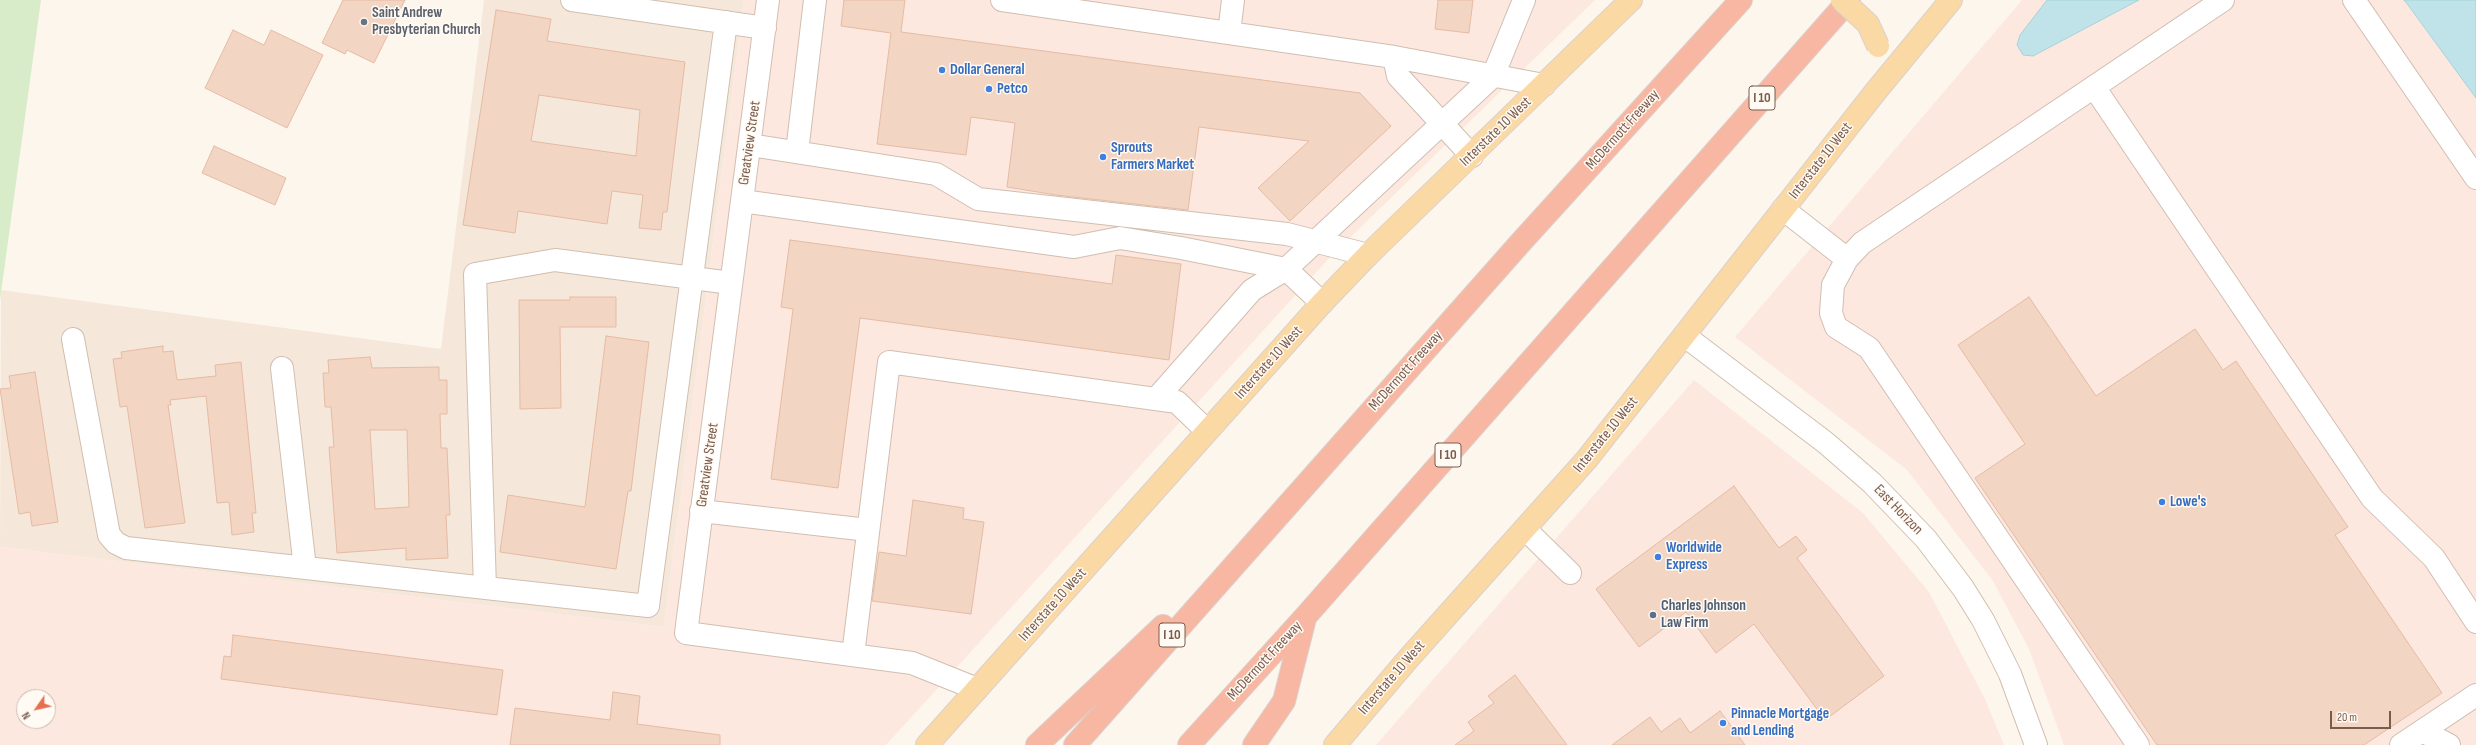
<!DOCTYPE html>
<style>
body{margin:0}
#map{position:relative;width:2476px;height:745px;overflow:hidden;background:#fdf6ec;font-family:"Sofia Sans Condensed",sans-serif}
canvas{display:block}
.north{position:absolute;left:16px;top:689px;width:40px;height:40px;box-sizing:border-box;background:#fffaf3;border:1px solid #cabbb1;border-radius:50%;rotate:236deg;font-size:11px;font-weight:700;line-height:16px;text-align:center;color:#7a5c4d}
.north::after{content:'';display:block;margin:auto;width:14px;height:18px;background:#e76f51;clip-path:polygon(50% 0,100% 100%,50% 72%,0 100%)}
.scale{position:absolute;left:2330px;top:711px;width:61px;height:18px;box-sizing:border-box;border:2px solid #7a5c4d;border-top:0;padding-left:5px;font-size:12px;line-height:14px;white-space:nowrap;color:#7a5c4d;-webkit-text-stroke:3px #fffaf3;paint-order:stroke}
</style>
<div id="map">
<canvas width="2476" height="745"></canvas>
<div class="north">N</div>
<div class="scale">20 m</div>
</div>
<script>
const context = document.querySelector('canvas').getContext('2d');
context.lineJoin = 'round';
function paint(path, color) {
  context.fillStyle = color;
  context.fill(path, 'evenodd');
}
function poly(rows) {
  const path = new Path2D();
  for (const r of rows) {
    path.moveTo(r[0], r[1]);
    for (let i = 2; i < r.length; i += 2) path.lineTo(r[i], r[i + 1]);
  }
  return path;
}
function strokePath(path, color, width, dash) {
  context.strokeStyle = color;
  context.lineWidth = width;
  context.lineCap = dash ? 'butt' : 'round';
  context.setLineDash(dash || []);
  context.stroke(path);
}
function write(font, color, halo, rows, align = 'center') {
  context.font = font + ' "Sofia Sans Condensed",sans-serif';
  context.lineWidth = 3;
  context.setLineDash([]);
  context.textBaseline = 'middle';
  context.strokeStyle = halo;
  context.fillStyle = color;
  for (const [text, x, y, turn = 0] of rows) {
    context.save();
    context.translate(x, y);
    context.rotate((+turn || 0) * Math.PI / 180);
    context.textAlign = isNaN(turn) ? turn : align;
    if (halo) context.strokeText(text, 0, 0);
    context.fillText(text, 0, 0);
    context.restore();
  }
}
paint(poly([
 [484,0,744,0,664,627,0,547,1,290,441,349]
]), '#f5e8da');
paint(poly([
 [744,0,1595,0,1332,255,886,745,0,745,0,547,664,627],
 [24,697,48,697,48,721,24,721],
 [2022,0,2476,0,2476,745,2064,745,2029,649,1993,581,1907,470,1735,337],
 [1694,380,1863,513,1929,592,1985,699,2004,745,1376,745]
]), '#fde8e0');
paint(poly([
 [0,0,41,0,0,300]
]), '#d8ecc9');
const water = poly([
 [2047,0,2139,0,2033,56,2023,55,2017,45,2020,35,2047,0],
 [2404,0,2476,0,2476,98,2408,5,2404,0]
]);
paint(water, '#bfe3e8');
strokePath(water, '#a5d3da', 1);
const building = poly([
 [343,0,405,0,374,63,347,50,345,54,322,43,343,0],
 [844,0,905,0,901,32,1360,93,1391,126,1290,221,1258,188,1309,141,1199,127,1188,210,1056,195,1007,187,1015,123,971,117,966,155,877,144,891,33,841,26,844,0],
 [1438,0,1473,0,1469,33,1435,29,1438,0],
 [496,10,551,19,547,41,685,62,667,212,663,212,661,230,639,228,643,195,612,191,607,224,518,211,515,233,463,225,496,10],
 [539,95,640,110,636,156,531,141,539,95],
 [233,30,264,45,271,30,323,55,287,128,205,88,233,30],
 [214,146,286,178,275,205,202,173,214,146],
 [790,240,1112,284,1116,255,1181,264,1169,360,860,318,838,488,771,479,793,309,781,307,790,240],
 [570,297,616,297,616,327,560,327,561,408,520,409,519,300,570,300,570,297],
 [2029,297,2096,396,2195,329,2223,370,2236,361,2348,527,2335,535,2442,693,2364,745,2157,745,1975,478,2025,444,1958,345,2029,297],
 [606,336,649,342,631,491,628,491,616,569,500,552,508,495,585,507,606,336],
 [163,346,163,352,173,351,177,380,216,376,215,365,241,362,256,513,252,513,254,532,232,535,229,502,217,503,206,396,170,400,171,405,168,405,185,523,145,528,127,406,120,407,113,359,122,358,121,352,163,346],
 [370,357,372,368,439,367,439,380,447,380,447,414,440,414,441,448,447,448,450,515,446,515,448,558,406,560,406,548,337,553,329,447,334,447,331,407,325,407,323,373,329,373,328,360,370,357],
 [370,430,407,430,409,507,375,509,370,430],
 [35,372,58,522,32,526,30,512,19,514,0,389,11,388,9,376,35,372],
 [1734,486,1779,548,1796,536,1807,550,1797,558,1884,676,1825,720,1754,624,1716,653,1686,612,1639,647,1596,589,1734,486],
 [913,500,964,508,963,519,984,522,971,614,872,601,879,552,906,556,913,500],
 [233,635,503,670,497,715,221,679,224,656,231,657,233,635],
 [1515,675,1567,745,1455,745,1474,731,1468,722,1494,703,1488,696,1515,675],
 [613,692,640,696,637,724,720,735,720,745,510,745,515,708,610,720,613,692],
 [1720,711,1745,745,1612,745,1650,717,1661,732,1680,718,1690,733,1720,711]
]);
paint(building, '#f3d5c3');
strokePath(building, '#e6bba3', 1);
const minor = poly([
 [572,0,765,28],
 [768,0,686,633,912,663,977,689],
 [1002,0,1394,57,1544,85],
 [2354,0,2476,178],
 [1229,33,1233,0],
 [1394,57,1398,76,1472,156],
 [2094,87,2372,498,2434,558,2476,622],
 [750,145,936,174,978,199,1287,234,1368,255],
 [797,152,815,0],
 [742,201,1074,247,1120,238,1181,248,1286,269,1322,303],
 [1783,209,1847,259],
 [1685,336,1826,443,1872,483,1926,539,1963,588,1983,620,2010,674,2036,745],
 [73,339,109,535,116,543,126,548,648,606,726,22],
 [282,368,305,568],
 [1156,399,1252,290,1286,269,1493,76,1524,0],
 [701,511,868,530],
 [1525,529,1570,573],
 [485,588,475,274,555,260,731,283],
 [853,655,889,362,1177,402,1207,431],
 [2422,731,2449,745],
 [2138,745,1869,348,1836,327,1831,313,1833,285,1847,259,1862,243,2223,0],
 [2401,745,2476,695]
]);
const major = poly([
 [927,745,1322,303,1368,255,1631,0],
 [1335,745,1408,659,1587,459,1876,91,1951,0]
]);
const highway = poly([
 [1037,745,1163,626],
 [1075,745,1522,241,1741,0],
 [1189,745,1305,617,1849,0],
 [1254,745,1284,701,1305,618]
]);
strokePath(minor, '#d1beb0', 24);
strokePath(major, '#dad1cd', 24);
strokePath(highway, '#dad1cd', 24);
strokePath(minor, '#fff', 22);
strokePath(major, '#fbd9a5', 22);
strokePath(highway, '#f7b7a3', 22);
const majorBridge = poly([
 [1842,0,1868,24,1878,46]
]);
strokePath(majorBridge, '#dad1cd', 24, []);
strokePath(majorBridge, '#fbd9a5', 22);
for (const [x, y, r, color] of [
 [364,22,4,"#6b7280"],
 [942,70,4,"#3f7fe0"],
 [989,89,4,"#3f7fe0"],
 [1103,157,4,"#3f7fe0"],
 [2162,502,4,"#3f7fe0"],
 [1658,557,4,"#3f7fe0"],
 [1653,615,4,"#5c6f8a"],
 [1723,723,4,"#3f7fe0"]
]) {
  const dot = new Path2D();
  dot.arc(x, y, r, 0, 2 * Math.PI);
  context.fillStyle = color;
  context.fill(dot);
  strokePath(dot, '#fffaf3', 1.5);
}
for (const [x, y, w] of [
 [1762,98,26],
 [1448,455,26],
 [1172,635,26]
]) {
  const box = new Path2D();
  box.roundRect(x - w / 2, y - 12, w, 24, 3);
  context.fillStyle = '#fffaf3';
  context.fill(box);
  strokePath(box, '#7a5c4d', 1);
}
write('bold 14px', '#7a5c4d', null, [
 ["I 10",1762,98],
 ["I 10",1448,455],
 ["I 10",1172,635]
]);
write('bold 15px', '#5b616d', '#fffaf3', [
 ["Saint Andrew",372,13],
 ["Presbyterian Church",372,30]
], 'left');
write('bold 15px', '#366cbe', '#fffaf3', [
 ["Dollar General",950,70],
 ["Petco",997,89],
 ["Sprouts",1111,148],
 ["Farmers Market",1111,165],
 ["Lowe's",2170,502],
 ["Worldwide",1666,548],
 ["Express",1666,565],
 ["Pinnacle Mortgage",1731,714],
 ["and Lending",1731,731]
], 'left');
write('15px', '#7a5c4d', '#fffaf3', [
 ["McDermott Freeway",1623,130,-48],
 ["Interstate 10 West",1496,132,-44],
 ["Greatview Street",750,143,-82],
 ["Interstate 10 West",1821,161,-52],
 ["Interstate 10 West",1269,363,-48],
 ["McDermott Freeway",1406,371,-48],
 ["Interstate 10 West",1606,435,-51],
 ["Greatview Street",708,465,-82],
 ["East Horizon",1898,510,46],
 ["Interstate 10 West",1053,605,-48],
 ["McDermott Freeway",1265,661,-47],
 ["Interstate 10 West",1392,678,-49]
]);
write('bold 15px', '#4e5e75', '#fffaf3', [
 ["Charles Johnson",1661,606],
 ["Law Firm",1661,623]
], 'left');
</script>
